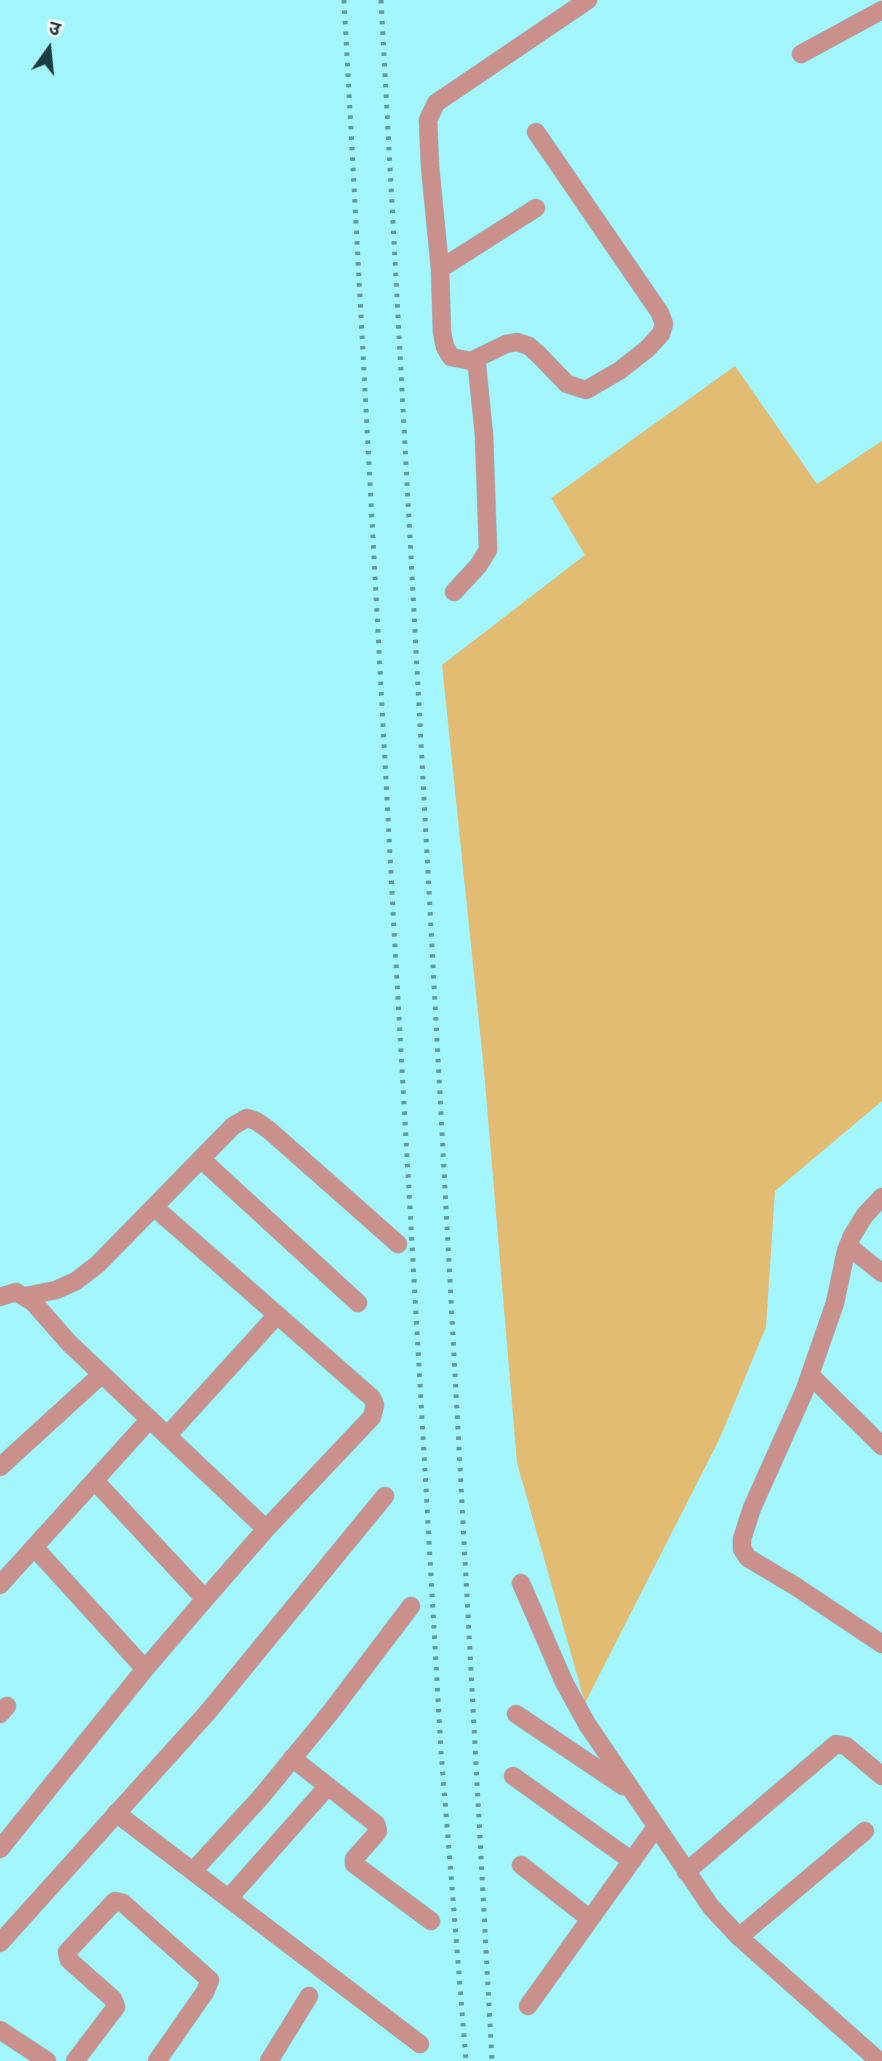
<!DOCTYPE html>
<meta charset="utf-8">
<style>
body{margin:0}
#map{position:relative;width:882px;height:2061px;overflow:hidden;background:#a3f6fe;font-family:"Varela Round","Noto Sans Devanagari",sans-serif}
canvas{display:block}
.north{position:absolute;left:14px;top:14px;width:70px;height:70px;-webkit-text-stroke:5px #fff;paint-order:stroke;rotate:15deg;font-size:19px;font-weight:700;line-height:28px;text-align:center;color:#1b3d41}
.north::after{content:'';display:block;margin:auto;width:24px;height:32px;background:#1b3d41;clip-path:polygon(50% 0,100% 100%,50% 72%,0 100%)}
</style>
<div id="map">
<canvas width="882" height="2061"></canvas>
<div class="north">उ</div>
</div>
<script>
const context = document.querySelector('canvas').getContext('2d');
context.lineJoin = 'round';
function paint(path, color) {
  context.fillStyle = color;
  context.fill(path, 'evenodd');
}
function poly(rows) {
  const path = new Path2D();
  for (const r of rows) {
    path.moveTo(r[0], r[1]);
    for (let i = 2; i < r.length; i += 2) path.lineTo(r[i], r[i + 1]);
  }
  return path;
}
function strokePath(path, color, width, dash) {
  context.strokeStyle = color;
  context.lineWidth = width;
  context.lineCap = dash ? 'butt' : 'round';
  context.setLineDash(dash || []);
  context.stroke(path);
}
paint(poly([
 [735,366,817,484,882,441,882,1101,775,1191,766,1327,719,1440,585,1703,517,1463,484,1071,442,665,585,555,551,498]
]), '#e1bc72');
const minor = poly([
 [801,54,882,10],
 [440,269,536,208],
 [471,361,506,344,517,342,529,346,539,355,567,384,586,390,619,371,647,349,661,334,664,324,660,313,536,132],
 [454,592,478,566,488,550,484,435,477,366,471,361,451,357,445,347,442,332,440,269,430,166,428,120,436,103,588,0],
 [201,1159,358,1303],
 [882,1197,865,1215,852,1236,846,1251,835,1303,804,1392,752,1508,742,1539,742,1549,748,1558,795,1586,882,1644],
 [154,1207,372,1398,375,1405,372,1417,266,1529,205,1599],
 [848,1246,882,1273],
 [26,1296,56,1290,76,1281,98,1264,233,1126,247,1118,256,1121,269,1130,398,1244],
 [0,1297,16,1292,33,1302,69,1343,266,1529],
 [810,1375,882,1446],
 [167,1436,277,1315],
 [0,1467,102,1374],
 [34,1547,145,1669],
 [521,1583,564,1682,587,1724,711,1907,739,1937,879,2061],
 [0,1585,150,1419],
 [0,1714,7,1706],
 [516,1714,623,1786],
 [292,1758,376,1824,378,1831,376,1834,354,1859,354,1864,431,1921],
 [513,1776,632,1861],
 [116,1813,420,2044],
 [0,1849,145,1669,205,1599,95,1481],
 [521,1865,590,1919],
 [193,1871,260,1798,330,1713,411,1606],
 [686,1872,836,1744,846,1746,882,1776],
 [229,1898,328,1786],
 [739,1937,865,1831],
 [0,1943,207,1713,385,1496],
 [528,2006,656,1827],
 [0,2030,47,2061],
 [75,2061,116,2007,113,1999,69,1960,67,1952,115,1901,123,1903,210,1980,205,1992,157,2061],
 [269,2061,309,1996]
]);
strokePath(minor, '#88d1d8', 19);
strokePath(minor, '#ca908c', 18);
strokePath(poly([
 [344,0,394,929,441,1751,466,2061],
 [381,0,492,2061]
]), '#609ba1', 5, [3.5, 7]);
</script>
